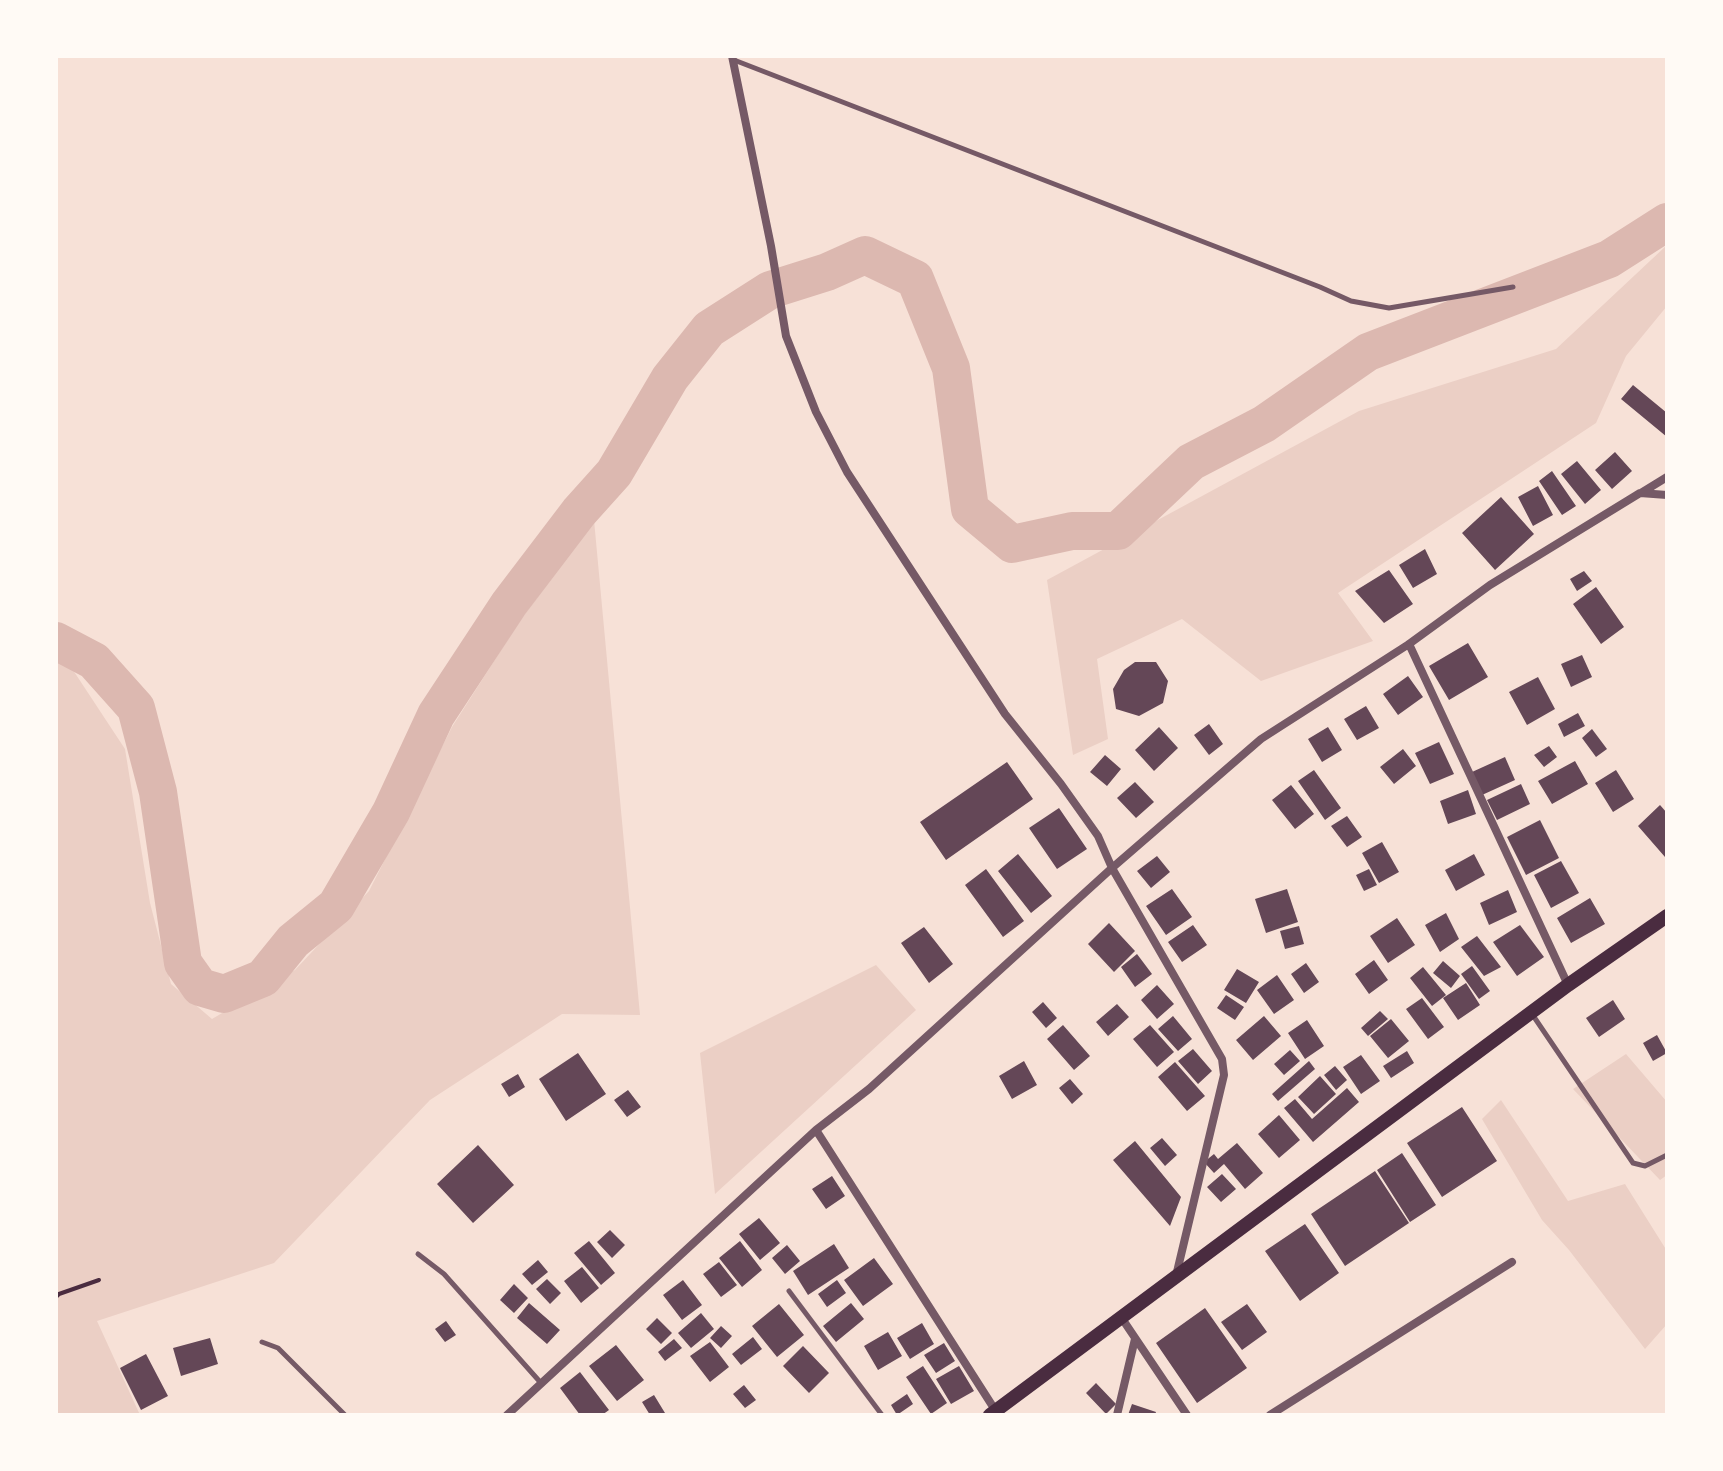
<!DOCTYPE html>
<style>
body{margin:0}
#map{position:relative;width:1723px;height:1471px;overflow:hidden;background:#f7e1d7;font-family:"Crimson Pro",serif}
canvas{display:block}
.frame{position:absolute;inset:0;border:58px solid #fffaf5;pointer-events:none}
</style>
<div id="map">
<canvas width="1723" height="1471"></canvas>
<div class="frame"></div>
</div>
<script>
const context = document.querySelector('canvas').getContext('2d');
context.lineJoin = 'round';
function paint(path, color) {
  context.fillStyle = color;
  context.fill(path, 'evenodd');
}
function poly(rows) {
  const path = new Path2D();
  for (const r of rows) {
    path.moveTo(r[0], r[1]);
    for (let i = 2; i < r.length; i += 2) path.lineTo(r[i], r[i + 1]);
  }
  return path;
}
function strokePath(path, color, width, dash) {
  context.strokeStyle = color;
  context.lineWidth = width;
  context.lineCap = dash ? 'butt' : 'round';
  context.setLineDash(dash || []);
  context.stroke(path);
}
paint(poly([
 [1667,245,1667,306,1626,356,1596,423,1338,593,1373,641,1261,681,1182,619,1097,659,1108,739,1073,755,1047,580,1359,411,1556,349],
 [594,520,640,1015,562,1014,430,1100,274,1263,97,1321,140,1415,56,1415,56,662,69,664,125,749,150,903,171,984,212,1019,295,970,369,891,452,727,519,622],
 [876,965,916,1010,715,1194,700,1053],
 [1626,1054,1667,1102,1667,1175,1660,1180,1573,1089],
 [1501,1100,1568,1201,1625,1184,1667,1251,1667,1324,1645,1349,1569,1250,1542,1220,1482,1119]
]), '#ebcfc5');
strokePath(poly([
 [56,641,94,661,136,708,158,792,183,963,200,987,224,994,263,978,293,941,336,906,391,812,436,715,509,604,579,512,614,473,670,378,709,329,770,290,827,272,865,255,915,279,951,368,970,509,1012,544,1072,531,1118,531,1191,462,1264,424,1368,352,1609,259,1667,222]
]), '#dcb8b0', 38);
paint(poly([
 [1633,385,1667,413,1667,437,1621,399],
 [1615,452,1632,471,1612,489,1595,470],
 [1577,461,1601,490,1585,504,1561,474],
 [1552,471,1576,506,1562,515,1539,481],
 [1538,486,1553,515,1533,526,1518,497],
 [1501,497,1534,534,1495,570,1462,533],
 [1425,549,1437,574,1413,588,1399,565],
 [1389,570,1413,604,1384,623,1355,591],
 [1584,571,1592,581,1577,591,1570,579],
 [1596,587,1624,627,1601,644,1573,604],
 [1468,643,1488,677,1449,700,1429,666],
 [1582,655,1592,677,1571,687,1561,664],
 [1135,662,1156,662,1168,681,1163,703,1139,716,1116,709,1113,689,1124,670],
 [1408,676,1423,697,1398,715,1383,694],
 [1538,677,1555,709,1527,725,1509,692],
 [1366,706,1379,728,1357,740,1344,719],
 [1578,713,1585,726,1564,737,1558,724],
 [1209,724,1223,744,1209,755,1194,735],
 [1159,727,1178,748,1154,771,1135,750],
 [1328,727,1342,750,1322,762,1308,739],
 [1592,729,1607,749,1596,757,1582,738],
 [1439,742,1454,774,1430,784,1415,753],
 [1549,746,1557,757,1544,767,1534,755],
 [1403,749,1416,766,1394,784,1380,767],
 [1105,755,1121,769,1107,786,1090,772],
 [1505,757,1515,780,1482,795,1472,772],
 [1575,761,1588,784,1552,804,1538,781],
 [1007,762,1033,799,946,860,920,822],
 [1314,770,1341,808,1325,820,1298,781],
 [1616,770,1634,799,1613,812,1595,783],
 [1135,782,1154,802,1136,818,1117,798],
 [1521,784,1530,804,1497,820,1487,800],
 [1291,785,1314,814,1295,829,1272,800],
 [1468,790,1476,814,1448,824,1440,801],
 [1660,805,1667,813,1667,855,1665,857,1638,826],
 [1059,808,1087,849,1057,869,1029,828],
 [1347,816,1362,837,1347,847,1331,826],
 [1540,820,1559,858,1526,875,1507,837],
 [1382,842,1399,872,1379,883,1362,853],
 [1018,854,1052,896,1031,913,998,871],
 [1474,854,1485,875,1456,891,1445,870],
 [1157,856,1170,872,1151,888,1137,871],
 [1561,861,1579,893,1551,908,1534,875],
 [986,869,1024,921,1003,937,965,885],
 [1369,869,1377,885,1364,891,1356,875],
 [1172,889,1192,917,1166,935,1146,906],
 [1287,889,1298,922,1266,933,1255,899],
 [1508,890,1517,912,1489,925,1480,903],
 [1590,898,1605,924,1571,943,1557,918],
 [1446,913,1459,939,1440,952,1425,925],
 [1397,918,1415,945,1388,963,1370,936],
 [1109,923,1135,951,1114,972,1088,944],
 [1193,925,1207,945,1182,962,1168,942],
 [1520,925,1544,957,1517,976,1493,942],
 [1299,926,1304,944,1285,949,1280,931],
 [924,927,953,964,929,983,901,943],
 [1477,936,1501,967,1484,976,1461,947],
 [1137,954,1152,974,1135,987,1121,967],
 [1374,960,1388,980,1369,994,1355,974],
 [1443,961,1460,976,1451,988,1433,973],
 [1306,963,1319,982,1304,993,1291,974],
 [1472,966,1490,991,1479,999,1461,974],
 [1423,967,1446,995,1432,1006,1410,978],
 [1237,969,1259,982,1246,1003,1224,990],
 [1277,975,1294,1000,1274,1014,1257,990],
 [1466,983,1480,1005,1458,1020,1443,998],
 [1157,985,1174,1004,1157,1019,1141,1000],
 [1226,995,1244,1007,1235,1020,1217,1008],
 [1422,998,1444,1027,1428,1039,1406,1009],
 [1613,1000,1625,1019,1599,1037,1586,1018],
 [1043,1002,1057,1018,1046,1028,1032,1012],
 [1117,1004,1129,1017,1108,1036,1096,1022],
 [1380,1011,1388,1019,1368,1036,1361,1028],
 [1173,1016,1192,1039,1178,1051,1158,1029],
 [1264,1016,1281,1036,1253,1060,1236,1040],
 [1391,1019,1409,1041,1388,1058,1370,1036],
 [1307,1020,1324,1046,1305,1059,1288,1033],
 [1063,1025,1090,1056,1074,1070,1047,1039],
 [1150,1025,1174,1052,1157,1067,1133,1039],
 [1657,1035,1667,1053,1653,1061,1643,1043],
 [1193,1049,1212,1071,1198,1084,1178,1061],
 [1290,1050,1300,1061,1284,1075,1274,1064],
 [1407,1051,1414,1063,1391,1078,1383,1066],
 [578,1053,606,1094,566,1121,539,1079],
 [1361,1055,1380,1081,1361,1094,1343,1067],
 [1024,1061,1037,1085,1012,1099,999,1076],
 [1309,1061,1315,1069,1278,1101,1272,1094],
 [1175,1062,1205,1096,1187,1111,1158,1077],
 [1335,1066,1347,1080,1336,1090,1324,1075],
 [518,1074,525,1087,509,1097,501,1084],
 [1320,1076,1336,1094,1314,1114,1298,1097],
 [1070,1079,1083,1094,1072,1104,1059,1088],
 [1347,1088,1359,1102,1313,1142,1284,1108,1295,1099,1312,1119],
 [628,1090,641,1107,627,1117,614,1100],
 [1462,1107,1497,1161,1442,1197,1407,1143],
 [1279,1115,1300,1140,1279,1158,1258,1134],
 [1162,1138,1177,1155,1165,1166,1150,1148],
 [1135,1141,1181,1197,1170,1226,1113,1160],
 [1237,1143,1263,1173,1245,1189,1224,1164,1214,1173,1204,1162,1214,1154,1218,1159],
 [478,1145,514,1185,473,1223,437,1184],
 [1402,1153,1436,1205,1410,1222,1377,1170],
 [1375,1171,1409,1223,1345,1266,1311,1214],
 [1222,1174,1236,1189,1221,1202,1207,1187],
 [832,1176,845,1196,826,1209,812,1189],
 [759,1218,780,1243,760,1260,739,1234],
 [1305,1224,1339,1273,1300,1301,1265,1251],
 [610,1230,625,1245,612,1258,597,1242],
 [589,1241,615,1273,601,1285,574,1253],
 [740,1241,762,1270,742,1287,719,1258],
 [834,1244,849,1268,808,1295,793,1271],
 [787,1245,800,1261,785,1274,772,1258],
 [874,1258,893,1284,863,1306,844,1280],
 [538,1260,548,1272,532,1285,522,1274],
 [719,1262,737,1285,721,1297,703,1274],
 [582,1267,599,1288,581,1303,564,1281],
 [547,1279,561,1293,550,1304,536,1289],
 [683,1280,702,1305,682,1320,663,1295],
 [837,1280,846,1293,827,1307,818,1294],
 [514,1284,528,1298,514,1313,500,1300],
 [529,1303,560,1330,547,1344,517,1318],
 [851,1303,864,1319,836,1342,823,1326],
 [779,1304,804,1335,777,1357,752,1326],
 [1247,1304,1267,1332,1242,1350,1221,1322],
 [1205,1308,1247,1368,1197,1403,1156,1343],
 [701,1313,714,1329,691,1348,678,1333],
 [657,1318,672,1333,661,1344,646,1329],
 [446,1321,456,1335,445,1342,435,1329],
 [922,1323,934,1344,910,1359,897,1338],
 [721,1326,732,1336,721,1348,710,1338],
 [888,1332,902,1356,878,1370,864,1346],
 [753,1337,762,1349,741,1365,732,1354],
 [210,1338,218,1364,181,1376,173,1348],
 [674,1339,682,1348,665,1361,658,1352],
 [710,1342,729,1367,710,1382,690,1356],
 [944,1343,955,1361,936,1373,924,1355],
 [616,1345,644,1380,617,1401,589,1366],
 [803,1346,829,1373,809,1393,783,1366],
 [146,1354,168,1396,141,1410,120,1368],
 [923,1366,947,1403,931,1414,906,1377],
 [959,1366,974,1391,951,1404,936,1379],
 [580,1372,609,1410,602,1415,580,1415,560,1388],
 [1096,1383,1116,1404,1106,1414,1086,1393],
 [744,1385,756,1400,745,1408,733,1394],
 [907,1394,913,1404,897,1415,891,1405],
 [654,1395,665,1413,663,1415,650,1415,642,1402],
 [1132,1404,1156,1412,1155,1415,1128,1415]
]), '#644757');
strokePath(poly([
 [56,1297,59,1294,99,1280]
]), '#4a2c40', 4);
strokePath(poly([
 [734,60,1320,287,1351,301,1389,308,1513,287],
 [1532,1014,1633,1163,1645,1166,1667,1155],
 [418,1254,444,1274,541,1383],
 [789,1291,882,1415],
 [262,1342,278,1348,345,1415]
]), '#755966', 5);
strokePath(poly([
 [732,56,771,246,786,336,816,412,847,472,1005,714,1061,784,1098,836,1112,868,1222,1059,1224,1075,1176,1276],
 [1641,493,1667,477],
 [1409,644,1568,985],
 [816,1130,997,1413],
 [1121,1317,1187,1415],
 [507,1415,816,1130,869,1089,1112,868,1261,739,1409,644,1490,585,1640,493,1667,495],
 [1117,1415,1135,1339],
 [1270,1415,1512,1262]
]), '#755966', 8);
strokePath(poly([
 [990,1415,1568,985,1667,916]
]), '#4a2c40', 14);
</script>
